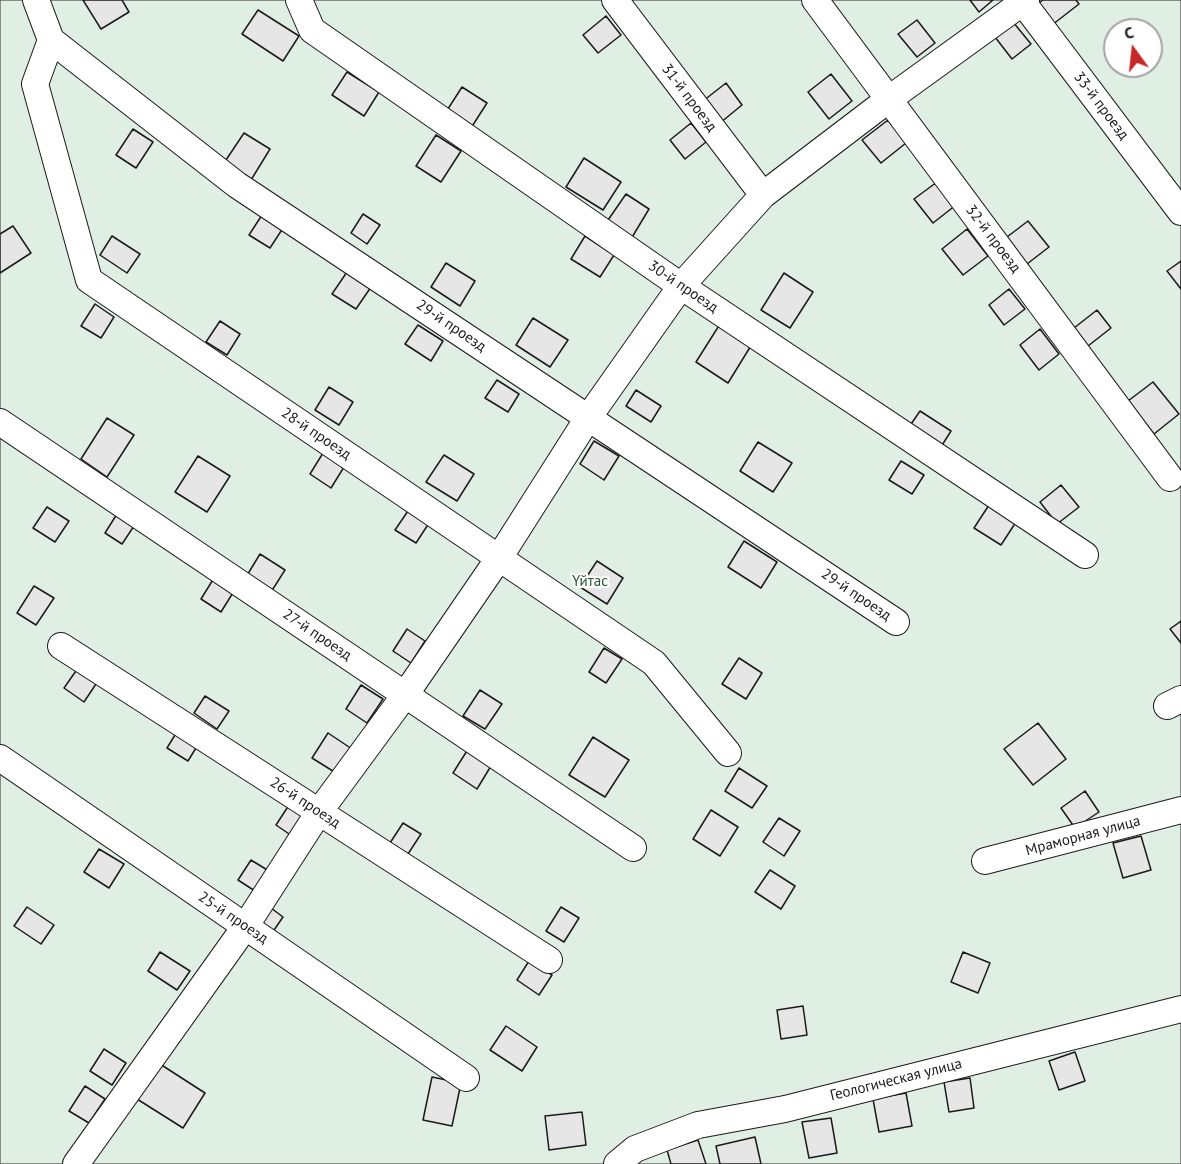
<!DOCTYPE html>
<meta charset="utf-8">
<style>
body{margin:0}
#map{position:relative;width:1181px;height:1164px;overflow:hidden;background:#fff;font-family:"PT Sans",sans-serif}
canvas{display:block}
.north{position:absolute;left:1103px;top:18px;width:60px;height:60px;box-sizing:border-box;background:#fff;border:2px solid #a3a3a3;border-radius:50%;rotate:345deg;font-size:16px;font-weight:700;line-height:24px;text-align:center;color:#1a1a1a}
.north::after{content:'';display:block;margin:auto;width:21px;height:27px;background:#c62828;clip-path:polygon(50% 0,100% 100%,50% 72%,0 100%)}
</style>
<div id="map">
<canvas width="1181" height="1164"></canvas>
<div class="north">С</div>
</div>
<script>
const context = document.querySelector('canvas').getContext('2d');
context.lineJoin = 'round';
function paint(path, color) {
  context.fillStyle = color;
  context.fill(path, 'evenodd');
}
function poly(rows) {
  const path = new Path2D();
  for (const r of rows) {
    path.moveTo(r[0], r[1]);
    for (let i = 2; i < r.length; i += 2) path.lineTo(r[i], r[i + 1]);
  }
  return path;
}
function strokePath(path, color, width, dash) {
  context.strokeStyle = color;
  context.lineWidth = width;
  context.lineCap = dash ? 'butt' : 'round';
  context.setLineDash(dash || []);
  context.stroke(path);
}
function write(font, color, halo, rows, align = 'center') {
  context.font = font + ' "PT Sans",sans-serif';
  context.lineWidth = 4.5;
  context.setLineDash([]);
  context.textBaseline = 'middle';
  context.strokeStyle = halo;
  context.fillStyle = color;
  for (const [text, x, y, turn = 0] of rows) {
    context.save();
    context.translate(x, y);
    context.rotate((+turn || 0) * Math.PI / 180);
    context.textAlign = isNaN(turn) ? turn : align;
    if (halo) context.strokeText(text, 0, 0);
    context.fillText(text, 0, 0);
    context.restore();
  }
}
const green = poly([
 [0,0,1181,0,1181,1164,0,1164,0,0],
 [1115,30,1151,30,1151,66,1115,66,1115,30]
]);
paint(green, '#e0efe3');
strokePath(green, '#6a6a6a', 1.5);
const building = poly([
 [83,0,122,0,129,12,101,29,83,0],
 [970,0,993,0,979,12,970,0],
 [1043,0,1076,0,1079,4,1052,25,1036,5,1043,0],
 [258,10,299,36,283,61,242,34,258,10],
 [606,16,621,35,598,53,583,35,606,16],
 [917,20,935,43,917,57,898,34,917,20],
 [1013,22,1031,44,1012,59,995,37,1013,22],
 [347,72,379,92,364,116,332,95,347,72],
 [831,74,852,101,829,119,808,92,831,74],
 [726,83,742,105,720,123,703,101,726,83],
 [462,87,487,103,471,128,446,112,462,87],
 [888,120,906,143,881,163,862,140,888,120],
 [691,123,706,142,685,159,670,140,691,123],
 [133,129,153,142,136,168,116,155,133,129],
 [244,133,270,149,251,180,224,163,244,133],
 [436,135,461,151,441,182,416,166,436,135],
 [584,158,621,182,603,210,566,187,584,158],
 [937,182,956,205,933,223,914,199,937,182],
 [626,194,649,209,631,239,606,223,626,194],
 [363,214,380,225,367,244,351,233,363,214],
 [262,215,283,228,270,248,249,235,262,215],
 [1028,221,1049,247,1027,264,1007,237,1028,221],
 [13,226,31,253,0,273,0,234,13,226],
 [967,229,988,256,963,275,942,249,967,229],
 [112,236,140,254,127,273,100,255,112,236],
 [585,236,614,255,600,277,571,259,585,236],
 [1181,261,1181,289,1167,271,1181,261],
 [446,263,475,281,460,306,431,287,446,263],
 [347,272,371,287,356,309,332,294,347,272],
 [784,273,813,292,790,328,761,310,784,273],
 [1009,289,1025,309,1004,325,989,305,1009,289],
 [95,304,114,317,101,338,81,326,95,304],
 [1097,310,1111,328,1088,346,1074,328,1097,310],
 [533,318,568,340,550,367,516,345,533,318],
 [220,321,240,334,227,355,206,342,220,321],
 [720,324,752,344,728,383,696,362,720,324],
 [418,325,443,341,431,361,405,344,418,325],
 [1040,329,1059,354,1039,370,1020,345,1040,329],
 [497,380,519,394,508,412,485,398,497,380],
 [1153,382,1179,414,1154,434,1128,401,1153,382],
 [329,387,353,402,339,425,315,410,329,387],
 [636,390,661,406,651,422,626,406,636,390],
 [920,411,951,431,939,450,907,430,920,411],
 [107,418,134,435,107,477,81,459,107,418],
 [594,441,619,456,604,480,580,464,594,441],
 [758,442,792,463,773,492,740,471,758,442],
 [323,453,344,467,331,488,310,474,323,453],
 [444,455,474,474,457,501,426,482,444,455],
 [198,456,230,476,207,512,175,492,198,456],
 [901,461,924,475,912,494,889,480,901,461],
 [1061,485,1079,507,1057,524,1040,502,1061,485],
 [989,505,1016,522,1001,545,974,528,989,505],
 [47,507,69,521,55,542,33,528,47,507],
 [410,508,431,520,416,543,395,530,410,508],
 [117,514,134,526,122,544,105,533,117,514],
 [744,541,777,562,761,588,728,567,744,541],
 [260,554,285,570,271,592,246,577,260,554],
 [597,561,623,578,607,604,580,587,597,561],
 [214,578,234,591,221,612,201,599,214,578],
 [34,586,54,598,36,625,17,613,34,586],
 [1181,621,1181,643,1170,629,1181,621],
 [407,629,425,641,411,663,393,651,407,629],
 [604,648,622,659,606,683,589,672,604,648],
 [739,658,762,673,746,699,722,684,739,658],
 [78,668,98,681,84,702,64,688,78,668],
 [361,685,383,699,367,723,346,709,361,685],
 [480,690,502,704,485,729,463,716,480,690],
 [205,696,229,711,217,729,194,713,205,696],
 [1038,723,1066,759,1033,785,1004,749,1038,723],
 [178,730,199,743,188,761,167,748,178,730],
 [328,733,352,749,336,773,312,758,328,733],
 [593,737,629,760,605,797,569,775,593,737],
 [470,746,494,761,477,789,453,773,470,746],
 [739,768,767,786,752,808,725,791,739,768],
 [1085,791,1099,812,1075,828,1061,808,1085,791],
 [289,805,308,818,295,838,276,825,289,805],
 [711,810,738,827,720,856,693,839,711,810],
 [779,818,800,831,784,856,763,842,779,818],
 [403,823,421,834,408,854,390,843,403,823],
 [1141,836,1151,870,1123,878,1113,843,1141,836],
 [99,849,124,864,109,888,84,872,99,849],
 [251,860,269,871,255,891,238,880,251,860],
 [770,870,795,886,781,909,755,892,770,870],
 [27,907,54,925,41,944,14,926,27,907],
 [561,907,579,918,564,942,546,931,561,907],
 [271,908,283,917,272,933,259,924,271,908],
 [160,952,190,971,177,990,148,971,160,952],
 [963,952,990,963,978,993,951,982,963,952],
 [529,961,552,975,539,995,517,980,529,961],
 [803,1006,807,1035,781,1039,777,1010,803,1006],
 [506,1026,537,1047,522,1071,490,1050,506,1026],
 [104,1049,126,1063,112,1085,90,1071,104,1049],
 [1075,1052,1085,1081,1059,1090,1049,1061,1075,1052],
 [160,1064,205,1093,183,1128,137,1099,160,1064],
 [432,1077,461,1083,452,1126,423,1120,432,1077],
 [970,1078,974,1108,949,1112,944,1082,970,1078],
 [85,1086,105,1099,89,1123,69,1111,85,1086],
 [906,1093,912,1126,879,1132,873,1099,906,1093],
 [582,1112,586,1145,549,1150,545,1116,582,1112],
 [831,1118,837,1153,809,1158,802,1122,831,1118],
 [755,1137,761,1164,720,1164,716,1146,755,1137],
 [698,1140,706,1164,671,1164,667,1150,698,1140]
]);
paint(building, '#e6e6e6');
strokePath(building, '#1a1a1a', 1.5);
const minor = poly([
 [36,0,51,40,237,185,896,622],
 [299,0,312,30,681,286,1085,555],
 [615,0,763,195],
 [815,0,1170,478],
 [1021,0,1181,212],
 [51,40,35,84,89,280,654,663,728,753],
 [0,422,633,848],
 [61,646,549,960],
 [1167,706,1181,699],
 [0,758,466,1078],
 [985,861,1181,810],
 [76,1164,245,927,319,812,405,695,499,558,588,418,681,286,763,195,889,99,1026,0],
 [617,1164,635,1149,698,1125,785,1109,1181,1009]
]);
strokePath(minor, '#1a1a1a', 28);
strokePath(minor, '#fff', 26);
write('15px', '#1a1a1a', '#fff', [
 ["31-й проезд",689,98,53],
 ["33-й проезд",1101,106,53],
 ["32-й проезд",993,239,53],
 ["30-й проезд",683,287,34],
 ["29-й проезд",451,326,34],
 ["28-й проезд",316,434,34],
 ["29-й проезд",856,595,34],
 ["27-й проезд",317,635,34],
 ["26-й проезд",305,803,33],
 ["Мраморная улица",1083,836,-15],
 ["25-й проезд",233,918,34],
 ["Геологическая улица",896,1080,-14]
]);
write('15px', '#2b5a34', '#fff', [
 ["Үйтас",590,582]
]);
</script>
